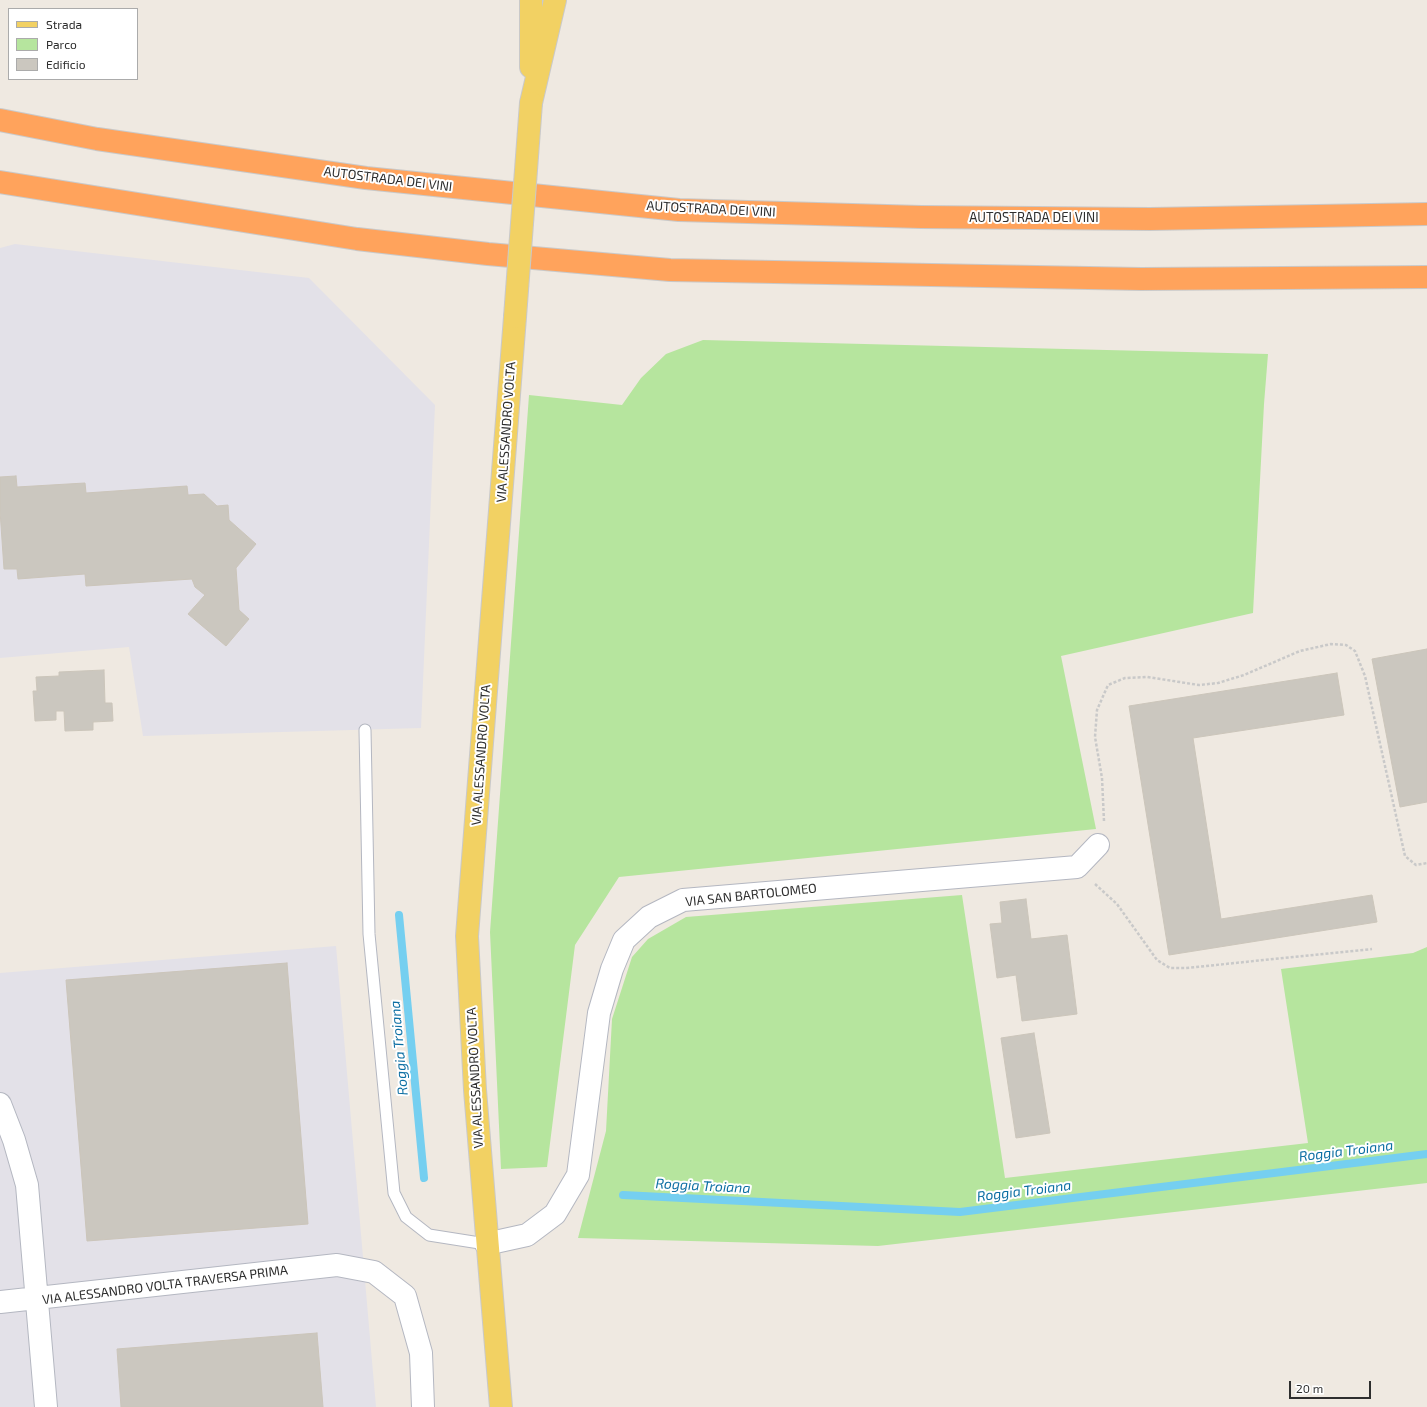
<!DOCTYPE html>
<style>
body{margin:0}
#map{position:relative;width:1427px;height:1407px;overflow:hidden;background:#efe9e1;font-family:"Exo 2",sans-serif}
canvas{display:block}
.legend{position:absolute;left:8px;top:8px;width:130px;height:72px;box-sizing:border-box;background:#fff;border:1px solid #ababab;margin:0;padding:5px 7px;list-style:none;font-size:12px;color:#2e2e2e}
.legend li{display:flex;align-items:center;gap:8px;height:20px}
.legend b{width:20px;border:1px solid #ababab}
.scale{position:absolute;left:1289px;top:1381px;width:82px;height:18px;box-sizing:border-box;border:2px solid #2e2e2e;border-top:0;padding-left:5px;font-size:12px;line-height:14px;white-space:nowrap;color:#2e2e2e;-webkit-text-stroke:3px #fff;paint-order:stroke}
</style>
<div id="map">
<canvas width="1427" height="1407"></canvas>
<ul class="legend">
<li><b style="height:5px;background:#f2d163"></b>Strada</li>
<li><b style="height:11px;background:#b6e59e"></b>Parco</li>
<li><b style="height:11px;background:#cbc7bf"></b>Edificio</li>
</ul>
<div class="scale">20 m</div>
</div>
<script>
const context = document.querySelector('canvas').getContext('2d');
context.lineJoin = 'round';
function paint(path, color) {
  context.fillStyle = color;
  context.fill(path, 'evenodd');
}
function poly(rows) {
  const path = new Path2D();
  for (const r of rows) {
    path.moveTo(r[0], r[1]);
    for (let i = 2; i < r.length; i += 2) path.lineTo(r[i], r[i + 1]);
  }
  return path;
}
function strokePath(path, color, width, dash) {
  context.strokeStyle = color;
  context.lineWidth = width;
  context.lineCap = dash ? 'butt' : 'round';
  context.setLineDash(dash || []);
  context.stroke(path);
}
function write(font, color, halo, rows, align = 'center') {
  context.font = font + ' "Exo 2",sans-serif';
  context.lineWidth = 4;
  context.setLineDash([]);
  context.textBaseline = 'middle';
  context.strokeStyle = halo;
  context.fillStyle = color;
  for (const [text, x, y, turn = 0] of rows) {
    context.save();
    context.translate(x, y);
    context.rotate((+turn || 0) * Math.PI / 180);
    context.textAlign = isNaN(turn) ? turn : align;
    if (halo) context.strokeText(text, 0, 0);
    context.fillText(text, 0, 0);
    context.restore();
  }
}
paint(poly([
 [15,244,309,278,435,405,421,728,143,736,129,647,0,658,0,248],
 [336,946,376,1407,0,1407,0,973]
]), '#e3e1e8');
paint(poly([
 [703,340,1268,354,1264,404,1253,613,1061,656,1096,829,619,877,575,945,547,1167,501,1169,490,932,529,395,622,405,641,378,666,354],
 [962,895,1005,1178,1308,1143,1281,969,1413,953,1427,947,1427,1183,878,1246,578,1238,606,1131,612,1019,632,957,648,939,686,917]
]), '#b6e59e');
strokePath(poly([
 [399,915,424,1178],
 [623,1195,960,1212,1427,1154]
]), '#75cff0', 8);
const building = poly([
 [16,476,17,487,85,483,86,493,187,486,188,495,204,494,217,506,228,505,229,520,256,544,236,568,239,610,249,619,226,646,188,614,205,595,195,587,192,579,86,586,85,574,18,579,17,569,4,569,0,511,0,477,16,476],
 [1427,649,1427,802,1400,807,1372,659,1427,649],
 [104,670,105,703,112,703,113,721,93,722,93,730,65,731,64,711,56,711,56,720,35,721,33,691,37,691,36,677,59,676,59,672,104,670],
 [1337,673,1344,715,1193,738,1221,919,1372,895,1377,922,1169,955,1129,706,1337,673],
 [1026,899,1031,939,1067,935,1077,1014,1022,1021,1016,975,997,978,990,924,1002,923,1000,902,1026,899],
 [287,963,308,1224,87,1241,66,980,287,963],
 [1034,1033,1050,1133,1016,1138,1001,1038,1034,1033],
 [317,1333,323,1407,121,1407,117,1349,317,1333]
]);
paint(building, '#cbc7bf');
strokePath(building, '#cbc5ba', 1);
const lane = poly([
 [365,730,369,934,394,1193,406,1217,429,1235,486,1244]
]);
const street = poly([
 [0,1104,14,1140,27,1185,46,1407],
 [486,1244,527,1235,555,1214,578,1175,599,1013,612,969,624,940,649,917,683,900,1077,867,1098,845],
 [0,1302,337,1265,374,1272,405,1296,421,1353,423,1407]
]);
const primary = poly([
 [531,67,531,0],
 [531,103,555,0],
 [501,1407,475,1090,467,936,515,317]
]);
const highway = poly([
 [0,120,97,139,366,178,679,210,921,217,1150,219,1427,214],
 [0,182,357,239,488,254,670,270,1141,279,1427,277]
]);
strokePath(lane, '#b4b7c1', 13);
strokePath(street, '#b4b7c1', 24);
strokePath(primary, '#c9c9c9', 24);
strokePath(highway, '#c9c9c9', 24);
strokePath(poly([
 [1104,821,1102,778,1095,737,1097,710,1108,685,1125,678,1147,677,1199,685,1218,683,1244,675,1300,651,1331,644,1346,645,1355,651,1365,676,1405,856,1416,865,1427,863],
 [1095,884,1117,904,1157,960,1170,968,1186,968,1372,949]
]), '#c9c9c9', 2.5, [3, 2]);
strokePath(lane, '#fff', 11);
strokePath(street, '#fff', 22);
strokePath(primary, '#f2d163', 22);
strokePath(highway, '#ffa35c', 22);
const primaryBridge = poly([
 [515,317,531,103]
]);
strokePath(primaryBridge, '#c9c9c9', 24, []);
strokePath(primaryBridge, '#f2d163', 22);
write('13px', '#2e2e2e', '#fff', [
 ["AUTOSTRADA DEI VINI",388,179,7],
 ["AUTOSTRADA DEI VINI",711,209,3],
 ["AUTOSTRADA DEI VINI",1034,218],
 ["VIA ALESSANDRO VOLTA",506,432,-86],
 ["VIA ALESSANDRO VOLTA",481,755,-86],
 ["VIA SAN BARTOLOMEO",751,895,-6],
 ["VIA ALESSANDRO VOLTA",475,1078,-93],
 ["VIA ALESSANDRO VOLTA TRAVERSA PRIMA",165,1285,-7]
]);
write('italic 14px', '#0d6fa3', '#fff', [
 ["Roggia Troiana",399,1048,-95],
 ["Roggia Troiana",1346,1151,-7],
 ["Roggia Troiana",703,1186,3],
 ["Roggia Troiana",1024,1191,-7]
]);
</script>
